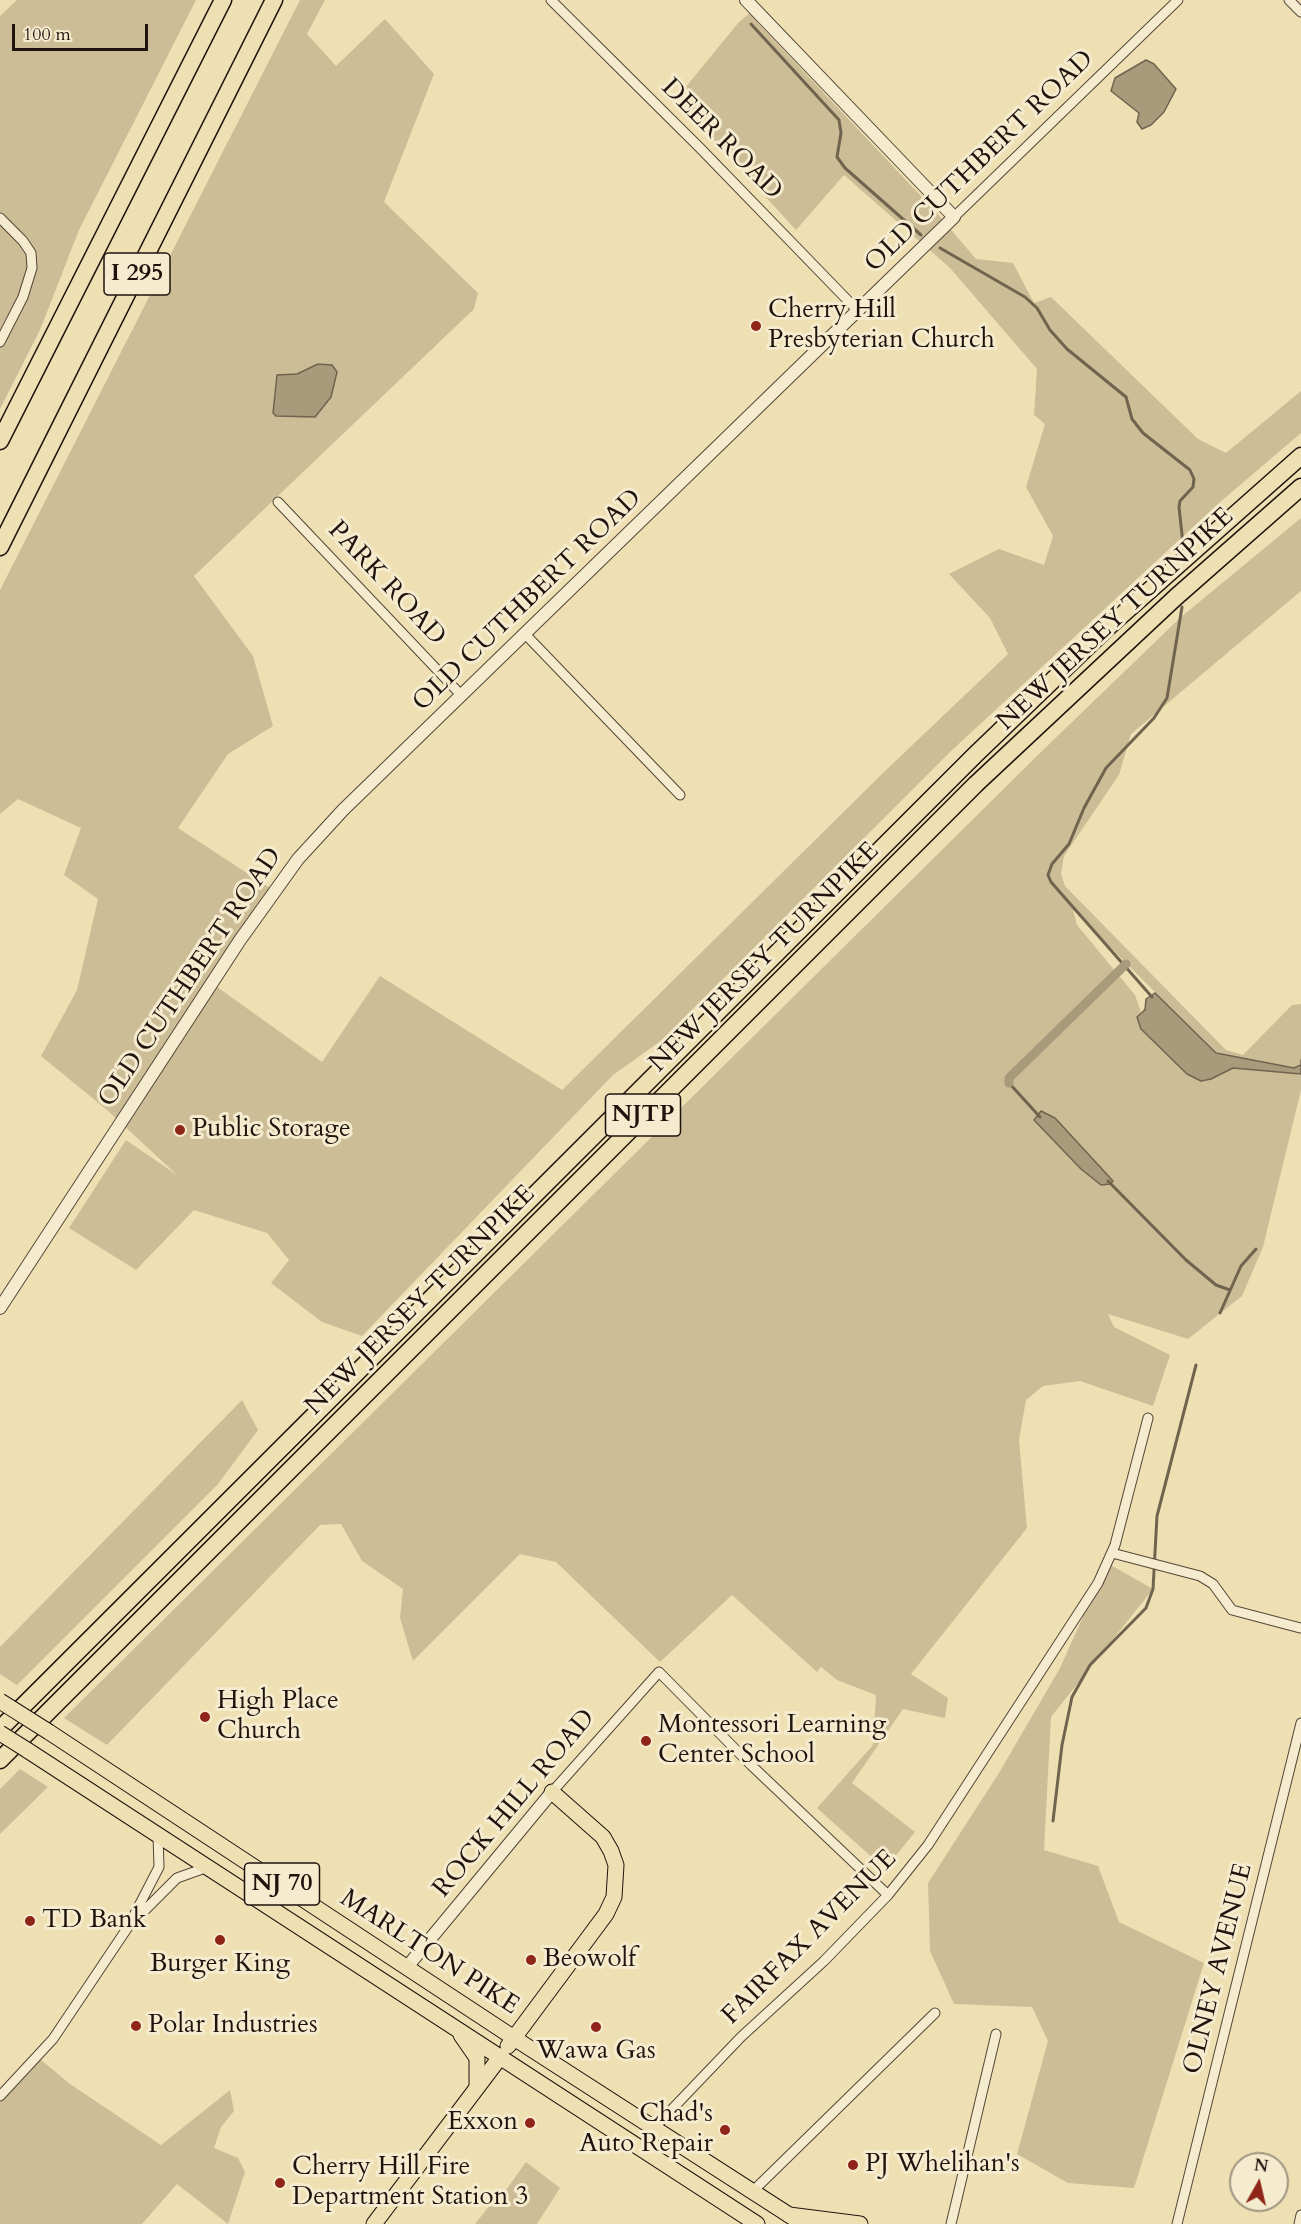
<!DOCTYPE html>
<style>
body{margin:0}
#map{position:relative;width:1301px;height:2224px;overflow:hidden;background:#efe0b3;font-family:Cardo,serif}
canvas{display:block}
.north{position:absolute;left:1229px;top:2152px;width:60px;height:60px;box-sizing:border-box;background:#f5ebce;border:2px solid #9f9581;border-radius:50%;rotate:8deg;font-size:16px;font-weight:700;line-height:24px;text-align:center;color:#1f130e}
.north::after{content:'';display:block;margin:auto;width:21px;height:27px;background:#8f2418;clip-path:polygon(50% 0,100% 100%,50% 72%,0 100%)}
.scale{position:absolute;left:12px;top:24px;width:136px;height:27px;box-sizing:border-box;border:3px solid #1f130e;border-top:0;padding-left:8px;font-size:18px;line-height:21px;white-space:nowrap;color:#1f130e;-webkit-text-stroke:4px #f5ebce;paint-order:stroke}
</style>
<div id="map">
<canvas width="1301" height="2224"></canvas>
<div class="north">N</div>
<div class="scale">100 m</div>
</div>
<script>
const context = document.querySelector('canvas').getContext('2d');
context.lineJoin = 'round';
function paint(path, color) {
  context.fillStyle = color;
  context.fill(path, 'evenodd');
}
function poly(rows) {
  const path = new Path2D();
  for (const r of rows) {
    path.moveTo(r[0], r[1]);
    for (let i = 2; i < r.length; i += 2) path.lineTo(r[i], r[i + 1]);
  }
  return path;
}
function strokePath(path, color, width, dash) {
  context.strokeStyle = color;
  context.lineWidth = width;
  context.lineCap = dash ? 'butt' : 'round';
  context.setLineDash(dash || []);
  context.stroke(path);
}
function write(font, color, halo, rows, align = 'center') {
  context.font = font + ' Cardo,serif';
  context.lineWidth = 6;
  context.setLineDash([]);
  context.textBaseline = 'middle';
  context.strokeStyle = halo;
  context.fillStyle = color;
  for (const [text, x, y, turn = 0] of rows) {
    context.save();
    context.translate(x, y);
    context.rotate((+turn || 0) * Math.PI / 180);
    context.textAlign = isNaN(turn) ? turn : align;
    if (halo) context.strokeText(text, 0, 0);
    context.fillText(text, 0, 0);
    context.restore();
  }
}
paint(poly([
 [17,0,196,0,79,230,40,330,0,409,0,16],
 [300,0,325,0,307,34,336,66,385,19,434,74,384,202,478,293,474,309,194,576,253,656,273,726,228,754,178,828,273,890,213,984,322,1062,380,976,562,1090,883,773,1008,654,990,618,949,574,999,549,1044,565,1053,536,1026,487,1045,424,1034,415,1037,369,950,268,844,175,796,230,676,99,739,22,751,12,758,23,936,212,976,259,1013,263,1034,303,1051,297,1198,439,1226,453,1301,391,1301,433,1219,503,950,752,662,1040,613,1075,362,1336,322,1322,271,1283,289,1260,267,1233,194,1210,136,1270,69,1228,126,1140,177,1175,107,1110,41,1056,77,990,98,899,64,875,81,828,18,799,0,814,0,590],
 [1301,518,1301,591,1131,734,1119,775,1064,856,1061,874,1065,886,1226,1050,1243,1055,1292,1005,1301,1004,1301,1090,1263,1247,1242,1296,1188,1339,1108,1314,1114,1327,1170,1355,1153,1406,1080,1381,1043,1386,1026,1400,1019,1440,1027,1528,911,1674,948,1698,945,1718,903,1709,852,1783,915,1832,885,1869,817,1808,873,1745,876,1695,837,1680,821,1667,817,1672,732,1595,660,1662,556,1562,520,1554,413,1661,400,1618,403,1589,362,1561,341,1524,320,1525,107,1745,64,1718,1042,751,1181,617],
 [1073,910,1156,993,1141,1012,1135,995,1077,925],
 [242,1400,258,1430,218,1484,17,1685,0,1674,0,1647],
 [1107,1563,1153,1589,1051,1717,1044,1850,1098,1866,1119,1922,1204,1963,1134,2188,1068,2183,1017,2154,1048,2041,1032,2007,954,2004,930,1951,928,1883,999,1773,1060,1668],
 [20,1769,48,1787,0,1834,0,1789],
 [40,2059,70,2084,161,2145,230,2090,234,2111,221,2127,214,2148,238,2158,245,2172,228,2224,177,2184,142,2224,0,2224,0,2101],
 [526,2162,560,2188,537,2224,475,2224,493,2201,499,2200]
]), '#ccbd97');
const water = poly([
 [1146,60,1154,64,1176,89,1164,112,1151,125,1142,129,1137,122,1139,113,1111,91,1115,78,1146,60],
 [318,364,332,365,337,372,331,397,315,417,276,416,273,413,277,375,297,374,318,364],
 [1155,993,1216,1053,1294,1068,1301,1065,1301,1060,1301,1074,1233,1068,1211,1079,1201,1081,1187,1074,1141,1029,1137,1017,1145,1010,1146,999,1155,993],
 [1041,1111,1055,1118,1113,1181,1110,1184,1101,1185,1081,1169,1034,1120,1041,1111]
]);
paint(water, '#a89a7b');
strokePath(water, '#71644f', 1.5);
strokePath(poly([
 [751,24,839,120,841,133,837,157,845,168,921,235],
 [940,248,1025,297,1037,308,1050,330,1067,349,1126,397,1132,419,1143,433,1190,470,1194,479,1193,487,1180,501,1179,507,1183,544],
 [1152,997,1051,882,1048,875,1052,864,1069,844,1084,808,1106,768,1154,718,1167,698,1182,607],
 [1009,1083,1040,1117],
 [1108,1181,1186,1260,1216,1285,1230,1290],
 [1220,1313,1241,1266,1256,1249],
 [1053,1821,1062,1745,1072,1697,1090,1665,1146,1608,1153,1589,1157,1516,1196,1365]
]), '#71644f', 3);
strokePath(poly([
 [1009,1083,1009,1078,1126,964]
]), '#a89a7b', 9);
const minor = poly([
 [551,0,700,148,859,312],
 [1289,0,1301,12],
 [954,217,1178,0],
 [0,218,23,241,31,253,32,268,23,297,0,342],
 [278,502,462,696],
 [525,634,680,795],
 [1112,1553,1200,1576,1213,1584,1232,1610,1300,1628],
 [552,1792,659,1672,751,1765,888,1895],
 [136,1919,177,1878,208,1867],
 [0,2096,53,2039,128,1927,159,1867,158,1835],
 [653,2129,741,2037,824,1961,888,1895,928,1845,1098,1583,1115,1545,1148,1418],
 [753,2191,935,2013],
 [951,2224,996,2034],
 [1177,2224,1301,1723],
 [1299,2224,1301,2215]
]);
const tertiary = poly([
 [0,1308,240,940,298,859,343,810,954,217,746,0],
 [407,1967,552,1792]
]);
const primary = poly([
 [789,2215,860,2224],
 [374,2224,501,2056]
]);
const trunk = poly([
 [49,1732,514,2038,803,2224],
 [27,1750,757,2224],
 [461,2035,477,2058,477,2087],
 [508,2046,606,1914,614,1897,616,1865,611,1851,603,1837,552,1792]
]);
const motorway = poly([
 [0,441,223,0],
 [0,547,274,0],
 [0,1729,975,755,1106,629,1301,456],
 [0,1760,976,784,1176,597,1301,487]
]);
strokePath(minor, '#534637', 11);
strokePath(tertiary, '#534637', 14);
strokePath(primary, '#1f130e', 17);
strokePath(trunk, '#1f130e', 17);
strokePath(motorway, '#1f130e', 19);
strokePath(minor, '#f5ebce', 9);
strokePath(tertiary, '#f5ebce', 12);
strokePath(primary, '#efe0b3', 15);
strokePath(trunk, '#efe0b3', 15);
strokePath(motorway, '#efe0b3', 16);
const trunkBridge = poly([
 [0,1701,49,1732],
 [0,1733,27,1750]
]);
strokePath(trunkBridge, '#1f130e', 17, []);
strokePath(trunkBridge, '#efe0b3', 15);
for (const [x, y, r, color] of [
 [756,326,6,"#8f2418"],
 [180,1130,6,"#8f2418"],
 [205,1717,6,"#8f2418"],
 [646,1741,6,"#8f2418"],
 [30,1921,6,"#8f2418"],
 [220,1940,6,"#8f2418"],
 [531,1960,6,"#8f2418"],
 [136,2026,6,"#8f2418"],
 [596,2027,6,"#8f2418"],
 [530,2123,6,"#8f2418"],
 [725,2130,6,"#8f2418"],
 [853,2165,6,"#8f2418"],
 [280,2183,6,"#8f2418"]
]) {
  const dot = new Path2D();
  dot.arc(x, y, r, 0, 2 * Math.PI);
  context.fillStyle = color;
  context.fill(dot);
  strokePath(dot, '#f5ebce', 2);
}
for (const [x, y, w] of [
 [137,274,66],
 [643,1115,75],
 [282,1884,75]
]) {
  const box = new Path2D();
  box.roundRect(x - w / 2, y - 21, w, 42, 4.5);
  context.fillStyle = '#f5ebce';
  context.fill(box);
  strokePath(box, '#1f130e', 1.5);
}
write('bold 24px', '#1f130e', null, [
 ["I 295",137,274],
 ["NJTP",643,1115],
 ["NJ 70",282,1884]
]);
write('26px', '#1f130e', '#f5ebce', [
 ["DEER ROAD",721,140,45],
 ["OLD CUTHBERT ROAD",980,162,-44],
 ["PARK ROAD",386,584,47],
 ["OLD CUTHBERT ROAD",528,601,-44],
 ["NEW JERSEY TURNPIKE",1116,620,-43],
 ["NEW JERSEY TURNPIKE",765,958,-45],
 ["OLD CUTHBERT ROAD",191,978,-56],
 ["NEW JERSEY TURNPIKE",421,1301,-45],
 ["ROCK HILL ROAD",515,1804,-50],
 ["FAIRFAX AVENUE",810,1938,-45],
 ["MARLTON PIKE",429,1953,33],
 ["OLNEY AVENUE",1219,1969,-76]
]);
write('26px', '#1f130e', '#f5ebce', [
 ["Cherry Hill",768,311],
 ["Presbyterian Church",768,341],
 ["Public Storage",192,1130],
 ["High Place",217,1702],
 ["Church",217,1732],
 ["Montessori Learning",658,1726],
 ["Center School",658,1756],
 ["TD Bank",42,1921],
 ["Beowolf",543,1960],
 ["Burger King",220,1965,"center"],
 ["Polar Industries",148,2026],
 ["Wawa Gas",596,2052,"center"],
 ["Chad's",713,2115,"right"],
 ["Auto Repair",713,2145,"right"],
 ["Exxon",518,2123,"right"],
 ["PJ Whelihan's",865,2165],
 ["Cherry Hill Fire",292,2168],
 ["Department Station 3",292,2198]
], 'left');
</script>
